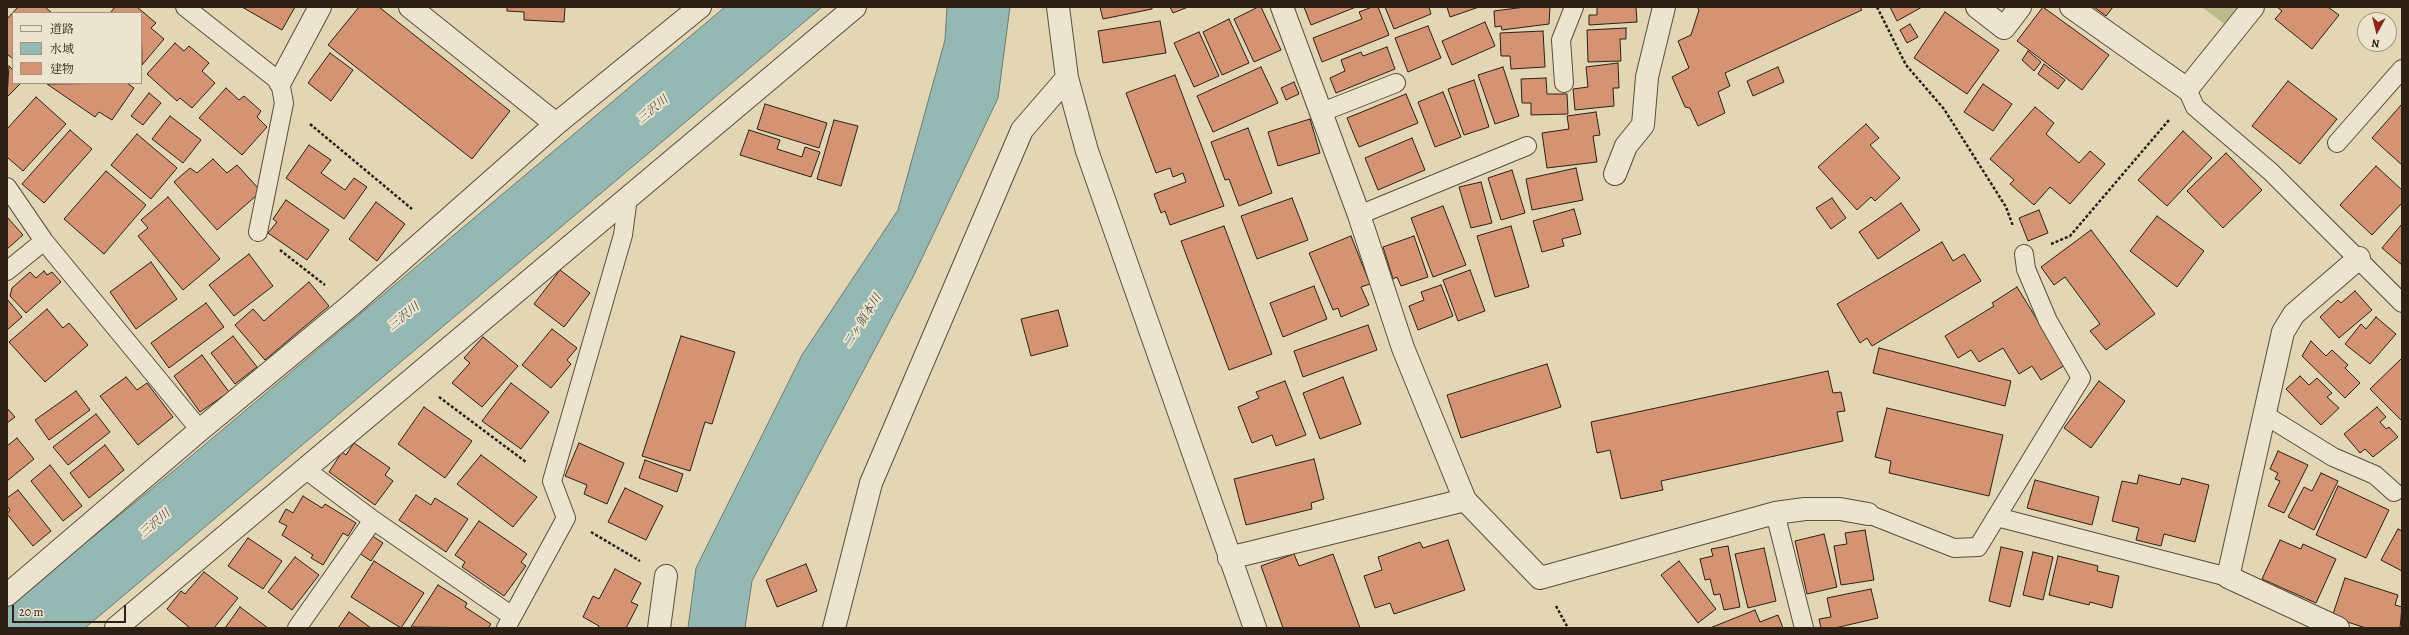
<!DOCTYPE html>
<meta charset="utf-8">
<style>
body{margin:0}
#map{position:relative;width:2409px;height:635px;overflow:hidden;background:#e2d6b5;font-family:Alegreya,"Noto Serif JP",serif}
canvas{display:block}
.frame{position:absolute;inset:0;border:8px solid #2d2014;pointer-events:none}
.legend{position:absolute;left:12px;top:12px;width:130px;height:72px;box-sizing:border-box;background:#ece4cf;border:1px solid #a09684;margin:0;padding:5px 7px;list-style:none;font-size:12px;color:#2d2014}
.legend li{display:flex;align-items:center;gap:8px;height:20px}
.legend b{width:20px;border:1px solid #a09684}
.north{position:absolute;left:2357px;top:12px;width:40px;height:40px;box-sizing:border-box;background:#ece4cf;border:1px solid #a09684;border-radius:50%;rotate:187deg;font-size:11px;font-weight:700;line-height:16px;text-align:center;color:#2d2014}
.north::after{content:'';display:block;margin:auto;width:14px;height:18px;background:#8f2418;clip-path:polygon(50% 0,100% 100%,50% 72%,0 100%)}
.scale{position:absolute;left:12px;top:605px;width:114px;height:18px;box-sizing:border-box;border:2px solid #2d2014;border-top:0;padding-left:5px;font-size:12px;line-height:14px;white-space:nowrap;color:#2d2014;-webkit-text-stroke:3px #ece4cf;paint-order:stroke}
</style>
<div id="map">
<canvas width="2409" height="635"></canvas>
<div class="frame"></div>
<ul class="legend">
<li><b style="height:5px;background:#ece4cf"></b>道路</li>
<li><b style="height:11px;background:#95b8b3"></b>水域</li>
<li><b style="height:11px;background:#d49473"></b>建物</li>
</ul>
<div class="north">N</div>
<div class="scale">20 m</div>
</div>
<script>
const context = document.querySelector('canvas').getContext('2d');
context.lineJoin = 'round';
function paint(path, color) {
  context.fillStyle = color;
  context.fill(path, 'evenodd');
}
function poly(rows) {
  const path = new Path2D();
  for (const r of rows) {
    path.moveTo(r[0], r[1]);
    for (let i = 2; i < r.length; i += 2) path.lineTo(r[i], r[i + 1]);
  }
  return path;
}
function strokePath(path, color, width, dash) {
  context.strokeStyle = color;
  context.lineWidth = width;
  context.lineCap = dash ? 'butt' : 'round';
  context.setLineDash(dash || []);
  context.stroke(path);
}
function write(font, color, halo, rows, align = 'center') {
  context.font = font + ' Alegreya,"Noto Serif JP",serif';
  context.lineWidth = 4;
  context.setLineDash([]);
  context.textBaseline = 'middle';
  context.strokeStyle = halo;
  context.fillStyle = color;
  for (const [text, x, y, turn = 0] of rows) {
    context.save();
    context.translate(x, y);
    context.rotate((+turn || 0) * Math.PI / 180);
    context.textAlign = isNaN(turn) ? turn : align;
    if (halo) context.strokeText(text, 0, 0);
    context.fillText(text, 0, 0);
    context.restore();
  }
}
paint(poly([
 [2202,7,2238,7,2224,24]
]), '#b9bc89');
const water = poly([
 [725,7,822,7,85,628,7,628,7,607,171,473,725,7],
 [947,7,1010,7,998,98,913,277,752,581,745,628,688,628,696,568,802,355,898,210,945,40,947,7]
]);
paint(water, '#95b8b3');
strokePath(water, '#6b7b73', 1);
const building = poly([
 [18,7,45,7,52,13,13,13,13,59,7,54,7,19,18,7],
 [115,7,137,7,156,23,151,28,164,39,142,65,141,13,110,13,115,7],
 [242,7,295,7,282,30,242,7],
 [359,7,379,7,510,111,472,159,328,45,359,7],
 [507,7,565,7,564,22,524,20,524,12,507,11,507,7],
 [1100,7,1152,7,1152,9,1103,19,1100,7],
 [1170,7,1188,7,1173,13,1170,7],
 [1258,7,1261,7,1281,50,1254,62,1234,19,1258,7],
 [1304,7,1356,7,1311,25,1304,7],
 [1372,7,1378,7,1389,35,1322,62,1313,38,1362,19,1359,12,1372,7],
 [1385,7,1429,7,1431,14,1394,29,1385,7],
 [1447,7,1479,7,1450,17,1447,7],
 [1525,7,1550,7,1549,24,1502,30,1501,26,1495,27,1494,11,1525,7],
 [1597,7,1636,7,1637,22,1589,25,1589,15,1597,15,1597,7],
 [1697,7,1860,7,1862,10,1725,73,1730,86,1718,92,1725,113,1698,126,1690,108,1685,107,1672,77,1689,68,1678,41,1691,35,1699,10,1697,7],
 [1890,7,1922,7,1897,21,1890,7],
 [2043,7,2109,55,2082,90,2017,41,2043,7],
 [2094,7,2113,7,2106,16,2094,7],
 [2277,7,2328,7,2339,15,2312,49,2275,19,2282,11,2277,7],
 [1945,12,1999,50,1967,94,1914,58,1945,12],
 [1229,19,1249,63,1222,75,1203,32,1229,19],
 [1160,21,1166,53,1103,63,1098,31,1160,21],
 [1485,22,1495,46,1452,65,1442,41,1485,22],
 [1910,24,1918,37,1907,43,1900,30,1910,24],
 [1428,26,1441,58,1408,72,1395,38,1428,26],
 [1626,28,1626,39,1620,39,1621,61,1588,62,1587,30,1626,28],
 [1543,31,1545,67,1511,69,1510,56,1501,56,1500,33,1543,31],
 [1199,32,1219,76,1194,87,1174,43,1199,32],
 [175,43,184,51,189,46,209,63,202,71,215,83,192,108,180,98,177,101,147,74,175,43],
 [1387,47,1395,69,1336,93,1330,78,1345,71,1341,60,1361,52,1363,56,1387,47],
 [2028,51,2041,62,2034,71,2022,60,2028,51],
 [330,53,353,70,331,101,308,83,330,53],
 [1618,63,1619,88,1613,88,1614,106,1575,110,1573,89,1588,87,1586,67,1618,63],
 [2044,64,2065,80,2058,89,2038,74,2044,64],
 [9,66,13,70,13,83,21,83,7,97,9,66],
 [1261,67,1278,103,1213,132,1197,96,1261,67],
 [1503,67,1519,116,1495,124,1478,75,1503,67],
 [1778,67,1784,82,1753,96,1747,81,1778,67],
 [1175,75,1224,206,1170,225,1165,211,1161,213,1154,194,1186,182,1183,173,1173,177,1170,168,1156,173,1126,93,1175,75],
 [1546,78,1547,94,1567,94,1568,114,1531,115,1531,103,1522,103,1521,79,1546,78],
 [1474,80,1489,127,1464,135,1448,89,1474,80],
 [2288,81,2337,119,2300,164,2252,126,2288,81],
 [1294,82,1299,94,1286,100,1281,88,1294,82],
 [127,83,134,88,112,120,99,112,95,117,47,84,127,83],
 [1983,84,2012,104,1993,131,1964,112,1983,84],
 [226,88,239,100,244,96,261,111,257,117,267,127,242,155,199,118,226,88],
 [1443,92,1461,137,1435,147,1418,102,1443,92],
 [149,93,161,103,143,125,131,116,149,93],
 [1406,94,1418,123,1359,147,1347,118,1406,94],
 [36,97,66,124,23,171,7,157,7,129,36,97],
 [765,104,827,123,819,148,757,129,765,104],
 [2402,104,2402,165,2372,138,2402,104],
 [2035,107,2054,123,2046,134,2079,163,2090,151,2105,164,2070,204,2050,187,2034,205,2010,184,2014,180,1990,159,2035,107],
 [1596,112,1600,135,1593,136,1597,162,1547,168,1542,133,1569,129,1567,116,1596,112],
 [170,116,201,140,183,163,152,139,170,116],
 [1310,119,1320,153,1278,166,1268,132,1310,119],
 [834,120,858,126,841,186,817,179,834,120],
 [1866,124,1879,138,1870,145,1900,178,1875,201,1871,197,1857,210,1818,167,1866,124],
 [1248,128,1272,193,1239,206,1229,179,1225,180,1211,142,1248,128],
 [70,130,92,149,44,203,22,184,70,130],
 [749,130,780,140,777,149,802,157,805,147,820,152,811,177,740,155,749,130],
 [2183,131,2212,158,2167,206,2138,180,2183,131],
 [137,134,177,168,151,199,111,165,137,134],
 [1412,138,1425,170,1378,190,1365,158,1412,138],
 [309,145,331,160,321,173,345,190,354,178,367,187,344,219,286,178,309,145],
 [2226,153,2262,190,2223,228,2187,191,2226,153],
 [213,159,227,173,237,165,258,188,257,195,217,230,174,182,190,168,197,173,213,159],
 [2376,166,2402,190,2402,203,2372,235,2340,205,2376,166],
 [1576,168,1583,200,1532,210,1526,179,1576,168],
 [1512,170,1525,213,1501,220,1488,178,1512,170],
 [106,171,146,205,104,254,64,219,106,171],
 [1481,182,1492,223,1471,228,1459,187,1481,182],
 [168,197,220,259,183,290,138,236,148,228,141,220,168,197],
 [1292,198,1308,240,1257,259,1241,216,1292,198],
 [1832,198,1846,218,1831,229,1816,208,1832,198],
 [286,200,329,230,307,260,268,233,277,222,273,219,286,200],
 [376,202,405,224,377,261,349,239,376,202],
 [1901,203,1920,230,1878,259,1859,232,1901,203],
 [1443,206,1466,265,1433,277,1411,218,1443,206],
 [1574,209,1581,234,1562,239,1564,246,1542,252,1533,221,1574,209],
 [2039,210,2048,233,2028,241,2019,218,2039,210],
 [2157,216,2204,251,2177,287,2130,251,2157,216],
 [7,217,23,235,7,249,7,217],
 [2402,224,2402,265,2382,248,2402,224],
 [1224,226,1272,354,1229,370,1181,241,1224,226],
 [1511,226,1529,287,1495,297,1477,236,1511,226],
 [2091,230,2155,314,2106,350,2090,331,2100,324,2065,277,2054,285,2041,267,2091,230],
 [1351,236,1370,284,1361,287,1369,305,1341,317,1338,308,1333,310,1309,253,1351,236],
 [1414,236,1428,277,1401,286,1397,277,1393,279,1383,247,1414,236],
 [1942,242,1953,261,1964,254,1981,281,1872,346,1867,338,1860,343,1837,304,1942,242],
 [249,254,273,286,234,316,209,285,249,254],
 [151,262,177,299,136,329,110,292,151,262],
 [560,270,590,293,564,327,534,304,560,270],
 [1470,270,1485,311,1458,321,1443,280,1470,270],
 [44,271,47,275,52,272,61,282,26,313,10,296,12,288,30,272,36,278,44,271],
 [309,282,329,306,265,360,235,325,253,309,264,321,309,282],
 [1441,285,1453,316,1418,330,1409,306,1424,300,1421,292,1441,285],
 [1314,286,1327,319,1283,337,1270,303,1314,286],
 [2017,287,2065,365,2041,380,2032,366,2019,374,2003,348,1979,362,1971,350,1958,358,1945,336,1994,306,1992,303,2017,287],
 [2355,291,2372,310,2339,338,2320,317,2338,300,2341,303,2355,291],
 [7,299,22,317,7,330,7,299],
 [206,303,224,327,169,368,151,343,206,303],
 [47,309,63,328,69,323,88,345,45,382,9,342,47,309],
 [1058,310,1068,346,1031,356,1021,319,1058,310],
 [2376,317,2396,334,2370,364,2345,344,2361,324,2366,329,2376,317],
 [1368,325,1377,350,1303,377,1294,351,1368,325],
 [552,329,577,348,567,360,571,364,551,388,522,365,552,329],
 [233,336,257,367,235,384,211,353,233,336],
 [681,336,735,352,712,424,705,422,690,471,642,456,681,336],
 [483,337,518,366,482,407,452,383,470,363,464,358,483,337],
 [2311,341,2326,356,2332,350,2348,365,2345,368,2360,383,2345,398,2302,356,2311,341],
 [1879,348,2011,381,2005,406,1873,373,1879,348],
 [202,355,229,392,200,412,174,376,202,355],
 [2402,358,2402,421,2370,389,2402,358],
 [1547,364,1561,407,1461,438,1447,395,1547,364],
 [1828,371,1833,393,1841,392,1845,411,1837,412,1843,441,1661,481,1663,490,1621,499,1610,450,1597,453,1591,422,1828,371],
 [2300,376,2309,385,2317,378,2332,393,2327,397,2339,408,2321,425,2286,389,2300,376],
 [126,377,137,390,147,383,173,417,138,445,100,396,126,377],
 [1343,377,1361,424,1320,439,1303,393,1343,377],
 [1285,381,1306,435,1276,446,1272,435,1252,443,1238,407,1259,398,1256,392,1285,381],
 [2099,381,2125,401,2091,448,2064,428,2099,381],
 [511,383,549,412,521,449,482,421,511,383],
 [76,391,90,410,49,440,35,420,76,391],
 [424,407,472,441,445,478,398,444,424,407],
 [2377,407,2386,417,2380,422,2386,429,2389,427,2398,437,2373,457,2365,449,2360,453,2344,434,2377,407],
 [7,408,15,417,7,423,7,408],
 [1887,408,2003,435,1989,496,1889,473,1891,461,1875,457,1887,408],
 [96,414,110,432,68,465,53,447,96,414],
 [17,438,34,459,7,481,7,446,17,438],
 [354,443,390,468,385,475,393,481,375,505,329,472,342,452,346,455,354,443],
 [579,443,624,463,607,504,584,494,587,485,565,476,579,443],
 [105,445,124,470,89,498,70,473,105,445],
 [2278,451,2308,465,2284,513,2268,506,2280,481,2275,479,2278,473,2270,469,2278,451],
 [481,455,537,497,513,527,457,484,481,455],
 [1314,459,1324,499,1311,503,1312,509,1246,525,1234,479,1314,459],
 [645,460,683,474,677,492,639,478,645,460],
 [50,465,82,506,63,521,31,481,50,465],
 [2321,473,2338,481,2314,530,2288,517,2304,487,2312,491,2321,473],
 [2139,475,2180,485,2182,478,2209,485,2195,542,2164,534,2161,546,2136,540,2139,528,2112,521,2122,481,2137,484,2139,475],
 [2035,480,2099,497,2092,525,2027,508,2035,480],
 [2338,486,2389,510,2366,558,2316,535,2338,486],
 [625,488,663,506,646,540,608,522,625,488],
 [18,490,51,531,33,546,7,514,10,510,7,506,7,498,18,490],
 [416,495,431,505,435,498,468,519,446,552,399,520,416,495],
 [303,496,322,508,325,504,356,523,348,536,343,533,323,565,311,558,313,555,282,535,287,526,279,522,286,509,293,513,303,496],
 [479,521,527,554,521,562,526,566,504,596,462,567,465,562,455,555,479,521],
 [2398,529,2402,531,2402,571,2381,560,2398,529],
 [1865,530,1874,580,1841,585,1834,546,1847,544,1845,533,1865,530],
 [1824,534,1837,587,1807,594,1795,541,1824,534],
 [371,535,383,543,371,561,359,553,371,535],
 [248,538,282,561,263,589,228,566,248,538],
 [1448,540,1465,590,1394,614,1390,603,1375,608,1364,576,1382,570,1378,557,1420,542,1423,548,1448,540],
 [2280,540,2301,549,2303,544,2336,559,2316,603,2262,579,2280,540],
 [1728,546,1740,607,1724,610,1720,594,1714,595,1710,579,1705,580,1700,559,1713,556,1711,549,1728,546],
 [2001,547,2023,552,2010,607,1989,601,2001,547],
 [1764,548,1776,601,1748,608,1735,554,1764,548],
 [2033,552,2053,557,2043,600,2023,595,2033,552],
 [1294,554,1299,566,1333,554,1360,628,1283,628,1261,566,1294,554],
 [2058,556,2098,566,2097,571,2119,576,2112,608,2090,602,2089,605,2049,595,2058,556],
 [295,557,319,575,292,610,268,592,295,557],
 [374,561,424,593,401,628,351,597,374,561],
 [1679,561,1716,609,1698,623,1661,575,1679,561],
 [806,564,817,591,777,607,766,580,806,564],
 [615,569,641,583,631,602,638,605,626,628,598,628,599,626,583,617,593,596,599,599,615,569],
 [204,572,238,598,214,628,190,628,167,609,181,591,185,594,204,572],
 [2345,578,2398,595,2395,605,2402,607,2400,628,2366,628,2332,617,2345,578],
 [438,585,467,603,465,607,491,624,488,628,411,627,438,585],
 [1871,589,1878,618,1835,628,1821,628,1819,619,1831,617,1827,598,1871,589],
 [240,607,268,628,225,628,240,607],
 [1755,610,1760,622,1778,615,1783,628,1710,628,1755,610],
 [349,612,371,628,338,628,349,612]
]);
paint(building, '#d49473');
strokePath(building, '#2d2014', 1);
const service = poly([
 [185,7,280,82,284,103,258,232],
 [1564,83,1561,40,1574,7],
 [2187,89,2195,107,2271,172,2402,303],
 [1322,112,1396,83],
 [2337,143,2402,69],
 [7,187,44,241,200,430],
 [1359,215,1527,146],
 [7,271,44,241],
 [2265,415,2333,457,2375,475,2394,492],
 [305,469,373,520,512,616],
 [1775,513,1804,628],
 [1868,514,1954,548,1978,547,2081,378,2048,321,2026,269,2024,254],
 [1997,517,2228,577],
 [297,628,373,520],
 [506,628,566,518,552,481,623,235,628,197]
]);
const minor = poly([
 [410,7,556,124],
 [1058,7,1067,78,1087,151,1255,628],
 [1282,7,1359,215,1403,348,1465,500,1540,578,1775,513,1805,509,1840,509,1868,514],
 [1977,7,2004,28,2020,7],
 [2071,7,2187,89,2253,7],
 [280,82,320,7],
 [1615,174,1626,146,1643,125,1647,77,1664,7],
 [1229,558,1465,500],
 [7,595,200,430,351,305,556,124,700,7],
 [116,628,855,7],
 [659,628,666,576],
 [834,628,871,483,1022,130,1067,78],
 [2338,628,2228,577,2283,332,2294,314,2359,258]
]);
strokePath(service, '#5a4e3c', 20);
strokePath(minor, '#5a4e3c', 24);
strokePath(poly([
 [1877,7,1906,65,1944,109,2006,207,2013,226],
 [310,124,412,209],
 [2051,244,2070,236,2169,120],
 [280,250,325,285],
 [439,397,526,462],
 [591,532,640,561],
 [1556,606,1568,628]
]), '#2d2014', 2.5, [3, 2]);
strokePath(service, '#ece4cf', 18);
strokePath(minor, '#ece4cf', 22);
write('italic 12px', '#4c4e44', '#ece4cf', [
 ["三沢川",653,110,-40],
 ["三沢川",404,317,-39],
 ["二ヶ領本川",863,321,-58],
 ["三沢川",155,524,-41]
]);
</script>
